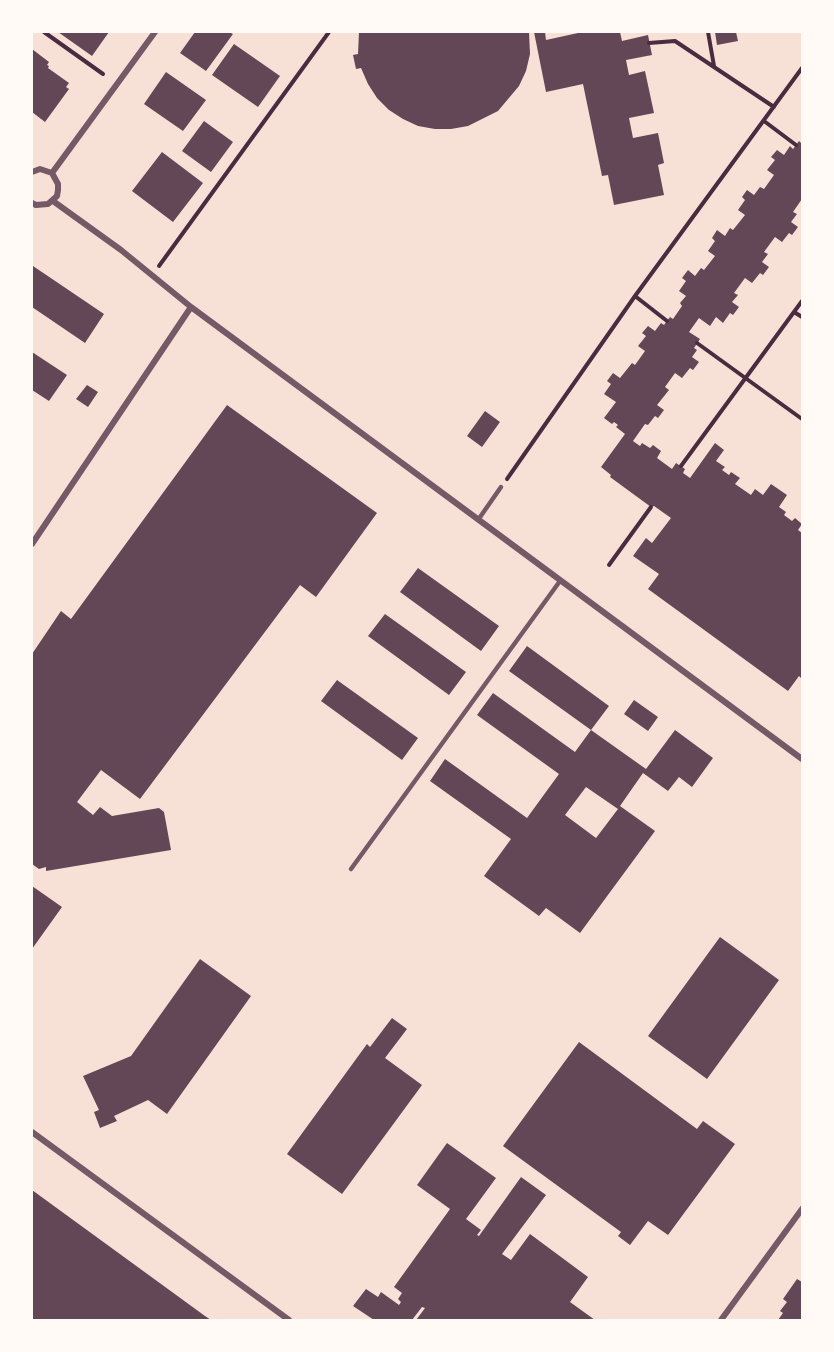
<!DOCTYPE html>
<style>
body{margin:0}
#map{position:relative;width:834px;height:1352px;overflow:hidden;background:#f7e1d7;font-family:"PT Sans",sans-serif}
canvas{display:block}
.frame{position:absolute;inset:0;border:33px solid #fffaf5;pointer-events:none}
</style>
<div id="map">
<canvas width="834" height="1352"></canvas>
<div class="frame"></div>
</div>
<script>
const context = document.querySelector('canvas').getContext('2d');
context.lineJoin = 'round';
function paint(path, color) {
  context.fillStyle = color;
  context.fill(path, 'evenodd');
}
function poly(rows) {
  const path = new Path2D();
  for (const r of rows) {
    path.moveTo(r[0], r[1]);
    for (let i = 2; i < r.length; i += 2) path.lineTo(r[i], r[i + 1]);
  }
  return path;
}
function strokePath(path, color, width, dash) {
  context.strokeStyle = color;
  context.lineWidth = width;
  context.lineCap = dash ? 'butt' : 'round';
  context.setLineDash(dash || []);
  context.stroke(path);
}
paint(poly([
 [58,32,109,32,92,56],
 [195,32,229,32,233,34,206,71,180,53],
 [359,32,529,32,530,54,526,71,519,86,498,111,468,126,451,129,435,129,418,126,403,119,389,110,377,98,368,84,361,68,356,69,353,55,358,54],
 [534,32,545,32,546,40,578,33,578,32,620,32,622,41,648,35,652,55,626,60,629,75,645,71,654,113,629,118,633,138,658,133,664,163,658,165,664,195,614,205,608,175,602,176,583,84,546,92],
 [715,32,736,32,738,41,717,45],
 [234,44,280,76,258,107,212,75],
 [32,49,49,62,47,65,49,66,48,68,69,83,66,87,69,89,45,122,32,112],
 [166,72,206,100,183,131,144,104],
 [204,121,233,142,211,172,182,151],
 [799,141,801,143,802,141,802,199,793,212,797,214,791,222,798,227,792,235,789,233,782,242,775,237,764,252,768,254,762,262,769,267,763,275,760,273,752,283,745,278,734,293,738,295,732,302,739,307,733,315,730,313,723,323,716,317,710,326,699,318,689,332,700,339,694,348,697,350,692,357,699,362,693,370,690,368,682,378,675,373,665,387,669,390,657,405,664,410,658,418,655,416,648,425,645,424,633,441,640,446,642,443,650,448,653,445,661,451,657,458,672,469,676,463,685,469,683,473,690,478,715,443,724,450,716,461,725,467,722,470,729,475,731,472,740,478,735,484,751,495,755,489,763,495,771,484,787,495,779,507,786,512,784,515,792,521,795,518,802,524,798,530,802,533,802,679,799,676,788,691,648,589,659,574,633,556,646,538,652,543,671,518,654,506,651,507,610,477,611,475,601,467,625,434,616,427,618,425,614,422,612,424,604,418,616,402,604,394,611,384,607,381,613,373,620,378,632,363,635,365,645,351,638,346,646,336,642,333,648,326,655,331,661,323,664,325,670,317,673,319,682,306,680,303,686,296,679,291,686,281,682,278,688,270,695,276,701,268,704,270,715,256,708,251,715,241,712,238,717,230,725,236,730,228,733,230,745,215,738,210,745,200,742,197,747,190,754,195,760,187,764,189,774,175,767,170,775,160,771,157,777,150,784,155,790,146,793,149],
 [162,152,203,183,173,222,132,191],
 [33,266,104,314,85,343,32,307,32,268],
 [32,352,67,375,49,401,32,390],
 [87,385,98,392,88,407,76,399],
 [227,405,377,513,316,597,300,585,140,799,101,770,77,802,93,815,100,807,112,816,159,808,164,812,171,850,46,871,46,867,39,869,32,864,32,663,33,660,32,654,61,611,71,619],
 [485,411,500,422,482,447,467,436],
 [418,568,499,626,481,651,400,592],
 [385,614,466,672,449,695,368,636],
 [527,646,609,706,591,730,646,769,675,730,713,758,692,787,679,777,668,791,643,773,620,806,655,831,580,933,546,908,539,916,484,876,511,839,430,781,445,759,527,818,559,774,477,715,493,693,575,752,591,730,509,671],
 [586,787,618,809,596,838,565,815],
 [337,680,418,738,402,760,321,701],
 [634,700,658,717,648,731,624,714],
 [32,886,62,907,32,949],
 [720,937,779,980,707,1079,648,1036],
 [200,959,251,996,167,1114,148,1100,114,1116,117,1121,100,1128,94,1112,99,1110,83,1076,131,1056],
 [392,1018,407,1029,385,1058,422,1085,342,1194,287,1154,367,1044,370,1047],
 [579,1042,697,1129,703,1121,735,1144,668,1235,648,1221,630,1245,618,1236,621,1232,503,1146],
 [447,1143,496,1178,466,1219,481,1230,477,1235,479,1236,521,1177,546,1195,502,1254,511,1260,530,1234,588,1277,570,1302,595,1320,416,1320,425,1308,422,1307,412,1320,374,1320,353,1306,366,1289,378,1297,381,1292,399,1305,401,1302,398,1299,402,1293,394,1287,450,1209,417,1185],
 [32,1190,205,1316,211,1320,32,1320],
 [797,1279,802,1282,802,1320,778,1320,783,1313,780,1311,787,1302,783,1299]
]), '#644757');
strokePath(poly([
 [44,32,103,74],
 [708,32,714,66],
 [649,43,675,41,774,107],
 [764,121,796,145],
 [159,266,329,32],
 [635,296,667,321],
 [794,312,802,317],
 [697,343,802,419],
 [681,466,802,301],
 [507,479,635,296,802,68],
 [609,565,651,507]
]), '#4a2c40', 4);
strokePath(poly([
 [478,520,501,487],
 [351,869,560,581]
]), '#755966', 4.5);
strokePath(poly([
 [32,172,40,169,52,173,58,184,58,190,57,196,48,204,36,205,32,203],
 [52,173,155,32],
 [53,201,121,250,191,307,802,759],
 [32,544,191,307],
 [32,1132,289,1320],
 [721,1320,802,1209]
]), '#755966', 6);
</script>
